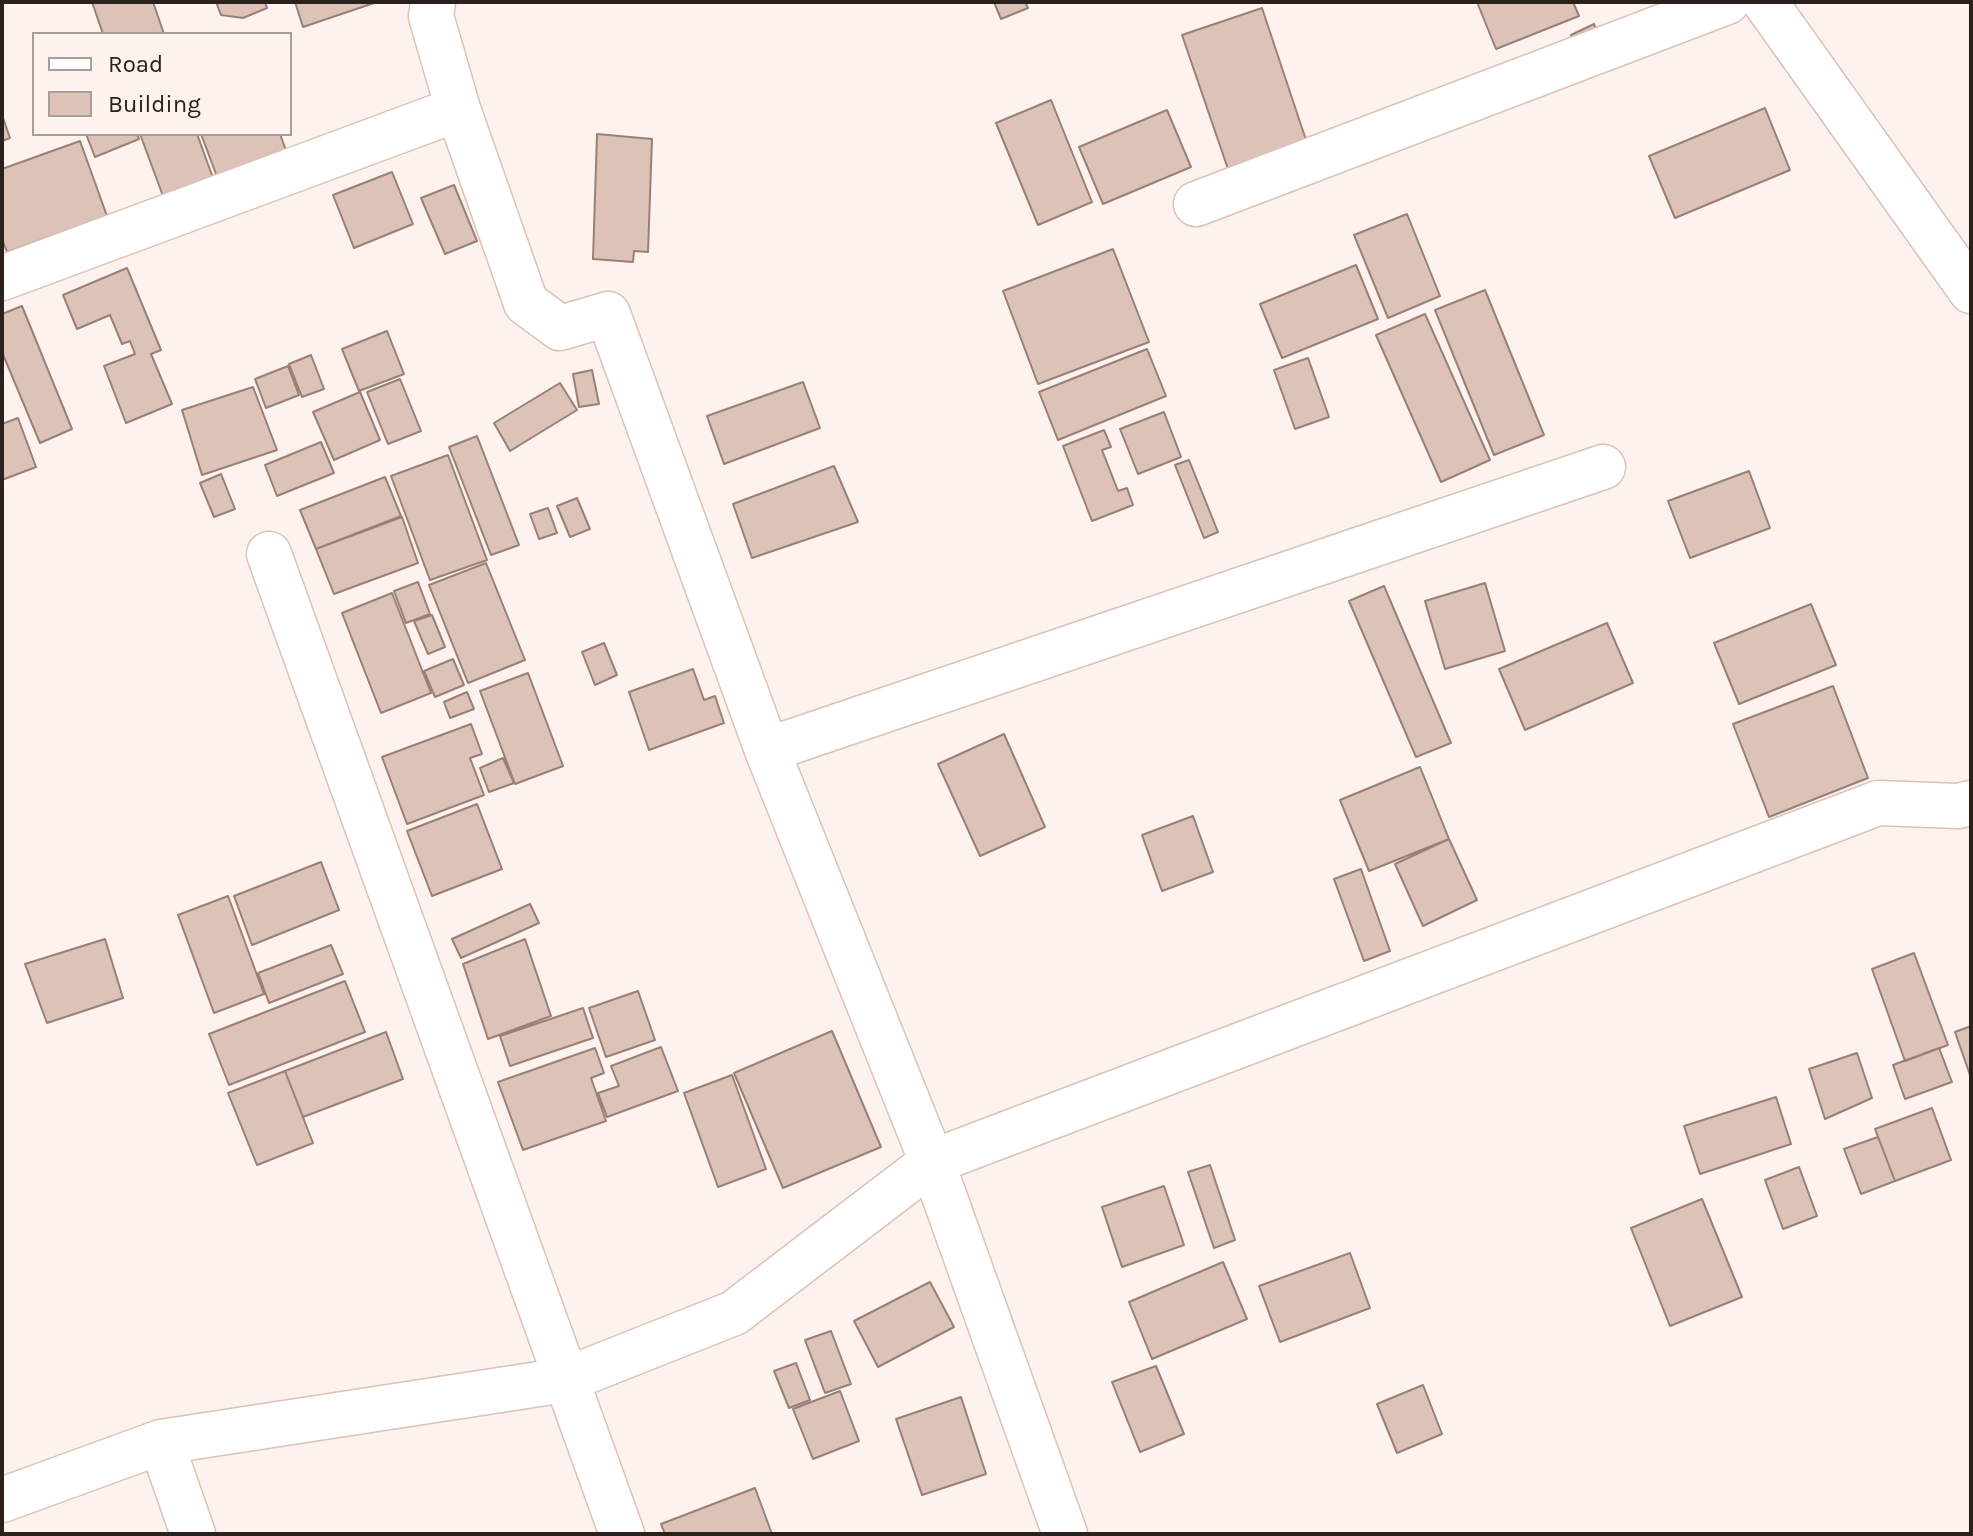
<!DOCTYPE html>
<style>
body{margin:0}
#map{position:relative;width:1973px;height:1536px;overflow:hidden;background:#fdf2ed;font-family:Karla,sans-serif}
canvas{display:block}
.frame{position:absolute;inset:0;border:4px solid #2a201c;pointer-events:none}
.legend{position:absolute;left:32px;top:32px;width:260px;height:104px;box-sizing:border-box;background:#fdf2ed;border:2px solid #a99e99;margin:0;padding:10px 14px;list-style:none;font-size:24px;color:#2a201c}
.legend li{display:flex;align-items:center;gap:16px;height:40px}
.legend b{width:40px;border:2px solid #a99e99}
</style>
<div id="map">
<canvas width="1973" height="1536"></canvas>
<div class="frame"></div>
<ul class="legend">
<li><b style="height:10px;background:#fff"></b>Road</li>
<li><b style="height:22px;background:#ddc3b7"></b>Building</li>
</ul>
</div>
<script>
const context = document.querySelector('canvas').getContext('2d');
context.lineJoin = 'round';
function paint(path, color) {
  context.fillStyle = color;
  context.fill(path, 'evenodd');
}
function poly(rows) {
  const path = new Path2D();
  for (const r of rows) {
    path.moveTo(r[0], r[1]);
    for (let i = 2; i < r.length; i += 2) path.lineTo(r[i], r[i + 1]);
  }
  return path;
}
function strokePath(path, color, width, dash) {
  context.strokeStyle = color;
  context.lineWidth = width;
  context.lineCap = dash ? 'butt' : 'round';
  context.setLineDash(dash || []);
  context.stroke(path);
}
const building = poly([
 [92,2,153,2,164,34,103,34,92,2],
 [216,2,265,2,267,8,243,18,221,15,216,2],
 [295,2,373,2,374,3,303,27,295,2],
 [994,2,1025,2,1028,8,1001,19,994,2],
 [1477,2,1573,2,1579,16,1496,49,1477,2],
 [1262,8,1307,143,1228,169,1182,35,1262,8],
 [1594,24,1600,39,1578,50,1571,35,1594,24],
 [1051,100,1092,202,1038,225,996,123,1051,100],
 [1765,108,1790,170,1675,218,1649,156,1765,108],
 [1167,110,1191,167,1103,204,1079,147,1167,110],
 [2,115,10,138,2,141,2,115],
 [86,134,137,134,139,139,95,157,86,134],
 [140,134,197,134,213,178,163,196,140,134],
 [201,134,280,134,288,156,222,190,201,134],
 [597,134,652,139,648,252,634,251,633,262,593,259,597,134],
 [80,141,107,216,7,252,2,239,2,169,80,141],
 [392,172,413,224,354,248,333,195,392,172],
 [454,185,477,241,445,254,421,198,454,185],
 [1407,214,1440,296,1388,318,1354,235,1407,214],
 [1113,249,1149,342,1038,384,1003,291,1113,249],
 [1356,265,1378,319,1282,358,1260,304,1356,265],
 [127,268,161,350,151,354,172,404,126,423,104,366,135,354,130,341,122,344,110,315,77,329,63,295,127,268],
 [1485,290,1544,435,1494,455,1435,310,1485,290],
 [22,306,72,429,40,443,2,352,2,314,22,306],
 [1425,314,1490,460,1441,482,1376,335,1425,314],
 [387,331,404,374,359,391,342,349,387,331],
 [1147,349,1166,396,1058,440,1039,392,1147,349],
 [311,355,324,389,302,397,289,364,311,355],
 [1308,358,1329,417,1295,429,1274,370,1308,358],
 [288,366,299,395,266,408,255,379,288,366],
 [592,370,599,404,579,407,573,374,592,370],
 [400,379,421,431,388,444,367,392,400,379],
 [803,382,820,428,724,464,707,416,803,382],
 [560,383,577,410,510,451,494,423,560,383],
 [253,387,277,450,202,475,182,410,253,387],
 [360,392,380,440,334,460,313,412,360,392],
 [1164,412,1181,457,1138,474,1120,429,1164,412],
 [18,418,36,467,2,480,2,424,18,418],
 [1104,430,1111,447,1102,450,1118,491,1127,488,1133,505,1092,521,1063,446,1104,430],
 [477,436,519,545,491,555,449,447,477,436],
 [321,442,334,473,277,496,265,465,321,442],
 [448,455,487,560,430,580,391,476,448,455],
 [1189,460,1218,532,1204,538,1175,465,1189,460],
 [834,466,858,522,752,558,733,504,834,466],
 [1749,471,1770,528,1690,558,1668,501,1749,471],
 [221,474,235,509,214,517,200,483,221,474],
 [385,477,401,516,316,549,300,510,385,477],
 [577,498,590,529,570,537,557,506,577,498],
 [548,508,557,533,539,539,530,514,548,508],
 [402,517,418,563,334,594,316,549,402,517],
 [486,563,525,660,468,683,429,585,486,563],
 [418,582,430,614,406,623,394,591,418,582],
 [1485,583,1505,651,1445,669,1425,601,1485,583],
 [1384,586,1451,743,1416,757,1349,601,1384,586],
 [392,593,431,693,381,713,342,613,392,593],
 [1811,604,1836,665,1739,704,1714,643,1811,604],
 [432,615,445,647,428,654,414,621,432,615],
 [1607,623,1633,683,1525,730,1499,669,1607,623],
 [604,643,617,675,595,685,582,652,604,643],
 [453,659,464,685,435,697,424,671,453,659],
 [693,669,704,700,715,696,724,723,649,750,629,692,693,669],
 [528,673,563,766,515,784,480,691,528,673],
 [1833,686,1868,778,1769,817,1733,724,1833,686],
 [467,692,474,709,450,718,444,702,467,692],
 [471,724,482,754,470,758,484,795,407,824,382,757,471,724],
 [1004,734,1045,827,980,856,938,764,1004,734],
 [503,758,514,783,489,792,480,768,503,758],
 [1420,767,1449,839,1369,871,1340,800,1420,767],
 [477,804,502,869,432,896,407,831,477,804],
 [1193,816,1213,872,1162,891,1142,835,1193,816],
 [1449,839,1477,900,1423,926,1395,864,1449,839],
 [321,862,339,910,252,945,234,896,321,862],
 [1361,869,1390,951,1364,961,1334,879,1361,869],
 [228,896,264,994,214,1013,178,915,228,896],
 [530,904,539,923,461,958,452,939,530,904],
 [105,939,123,998,47,1023,25,964,105,939],
 [525,939,551,1016,488,1039,463,964,525,939],
 [331,945,343,974,269,1003,258,973,331,945],
 [1914,953,1948,1045,1905,1061,1872,969,1914,953],
 [345,981,365,1032,229,1085,209,1034,345,981],
 [638,991,655,1040,606,1057,589,1008,638,991],
 [583,1008,593,1038,510,1066,500,1036,583,1008],
 [1971,1026,1971,1075,1970,1075,1955,1032,1971,1026],
 [832,1031,881,1147,783,1188,734,1073,832,1031],
 [386,1032,403,1079,303,1117,285,1071,386,1032],
 [661,1047,678,1091,607,1117,598,1093,619,1086,611,1066,661,1047],
 [595,1048,604,1073,591,1078,606,1121,523,1150,498,1082,595,1048],
 [1939,1048,1952,1082,1905,1099,1893,1065,1939,1048],
 [1857,1053,1872,1098,1825,1119,1809,1069,1857,1053],
 [285,1071,313,1143,257,1165,228,1093,285,1071],
 [732,1075,766,1169,718,1187,684,1093,732,1075],
 [1776,1097,1791,1144,1700,1174,1684,1126,1776,1097],
 [1932,1108,1951,1160,1895,1181,1875,1129,1932,1108],
 [1878,1137,1895,1181,1861,1194,1844,1149,1878,1137],
 [1210,1165,1235,1240,1214,1248,1188,1172,1210,1165],
 [1799,1167,1817,1216,1783,1229,1765,1180,1799,1167],
 [1164,1186,1184,1245,1122,1267,1102,1207,1164,1186],
 [1702,1199,1742,1297,1670,1326,1631,1228,1702,1199],
 [1350,1253,1370,1308,1280,1342,1259,1286,1350,1253],
 [1223,1262,1247,1319,1152,1359,1129,1302,1223,1262],
 [930,1282,954,1327,878,1367,854,1321,930,1282],
 [831,1331,851,1384,825,1393,805,1340,831,1331],
 [796,1363,810,1400,789,1408,774,1371,796,1363],
 [1156,1366,1184,1434,1140,1452,1112,1382,1156,1366],
 [1423,1385,1442,1434,1397,1453,1377,1404,1423,1385],
 [840,1391,859,1441,813,1459,793,1409,840,1391],
 [961,1397,986,1474,922,1495,896,1419,961,1397],
 [755,1488,772,1534,665,1534,661,1524,755,1488]
]);
paint(building, '#ddc3b7');
strokePath(building, '#998076', 2);
const minor = poly([
 [433,2,431,16,458,109,526,303,560,328,608,314,767,750,932,1162,1065,1534],
 [1765,2,1971,291],
 [1196,204,1727,2],
 [2,278,458,109],
 [269,554,622,1534],
 [767,750,1603,467],
 [161,1442,193,1534],
 [2,1500,161,1442,565,1380,734,1313,932,1162,1878,803,1958,806,1971,803]
]);
strokePath(minor, '#dcc2b6', 47);
strokePath(minor, '#fff', 44);
</script>
